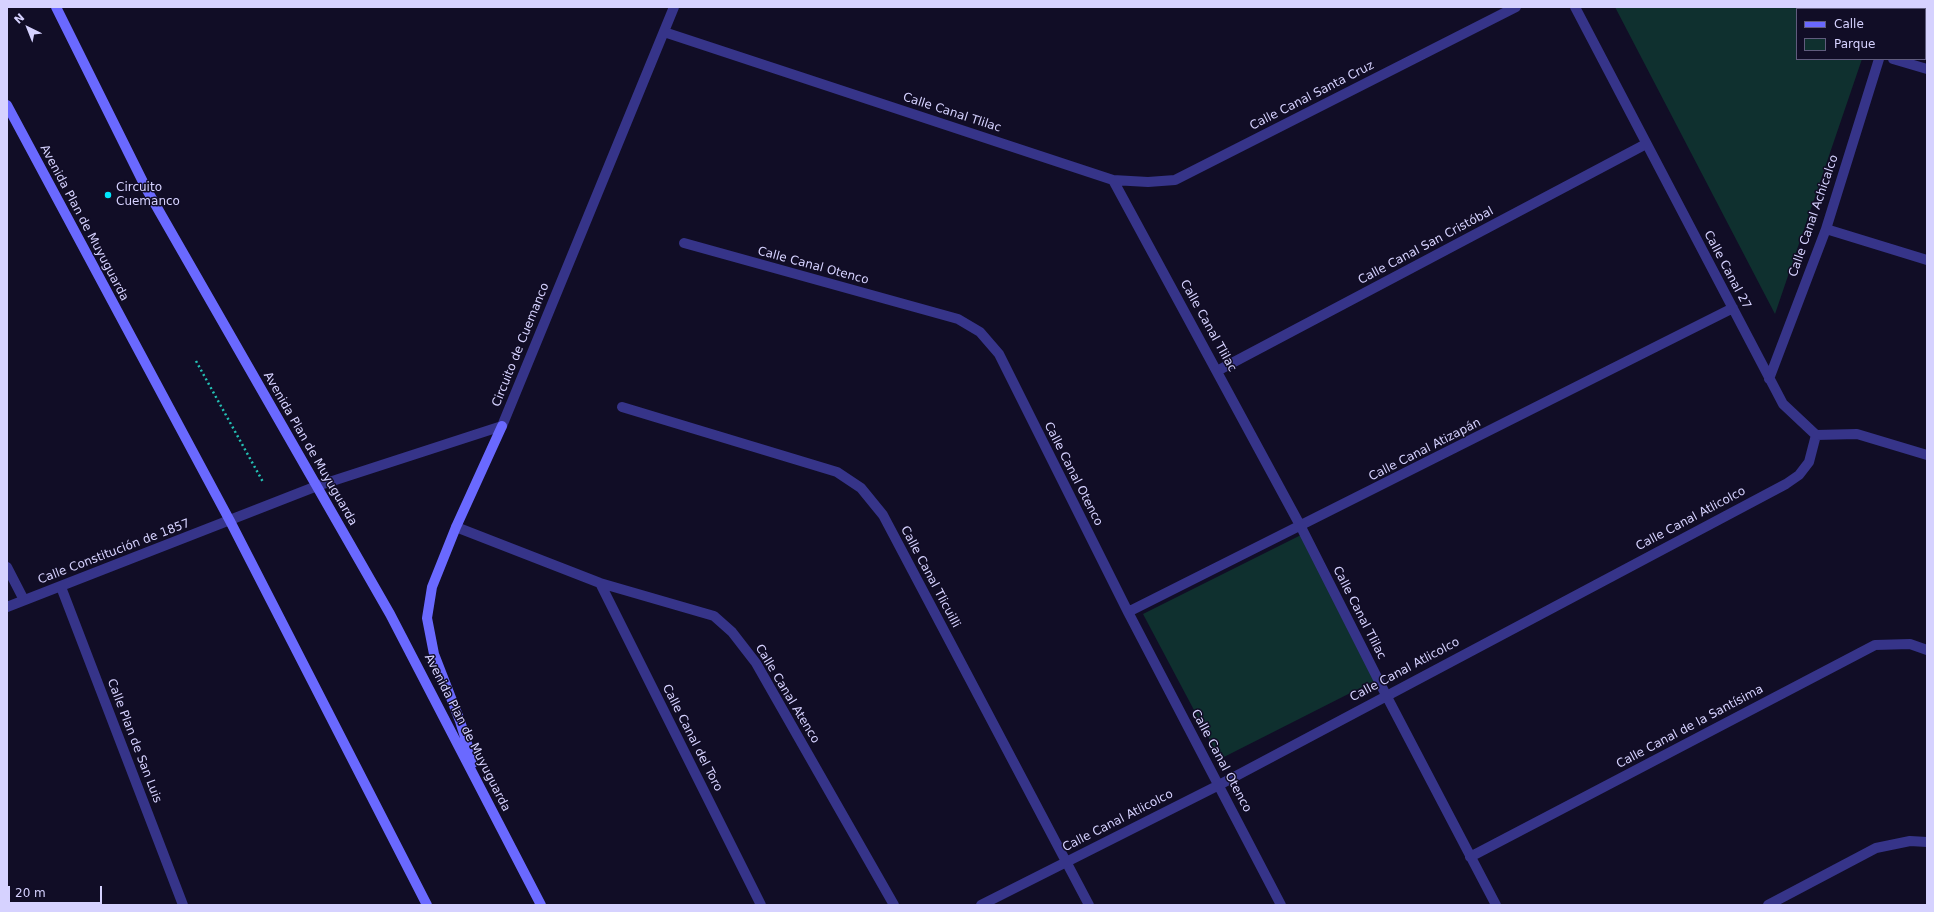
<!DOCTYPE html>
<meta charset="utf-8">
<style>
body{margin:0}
#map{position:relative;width:1934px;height:912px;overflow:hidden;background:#110d26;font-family:"DejaVu Sans",sans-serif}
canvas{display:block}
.frame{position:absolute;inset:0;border:8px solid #d6d2ff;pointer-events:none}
.legend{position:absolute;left:1796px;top:8px;width:130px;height:52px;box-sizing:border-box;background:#110d26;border:1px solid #605c7d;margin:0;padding:5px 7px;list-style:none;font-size:12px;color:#d6d2ff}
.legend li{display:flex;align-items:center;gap:8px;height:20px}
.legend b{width:20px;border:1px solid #605c7d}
.north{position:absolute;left:8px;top:8px;width:40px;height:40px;-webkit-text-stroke:3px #110d26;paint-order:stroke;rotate:317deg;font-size:11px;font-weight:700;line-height:16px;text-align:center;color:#d6d2ff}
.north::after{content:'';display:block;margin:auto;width:14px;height:18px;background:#d6d2ff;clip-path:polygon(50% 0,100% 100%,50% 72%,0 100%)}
.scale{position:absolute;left:8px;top:886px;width:94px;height:18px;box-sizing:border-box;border:2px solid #d6d2ff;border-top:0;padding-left:5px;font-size:12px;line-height:14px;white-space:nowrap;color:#d6d2ff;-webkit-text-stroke:3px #110d26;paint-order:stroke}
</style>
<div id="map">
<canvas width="1934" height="912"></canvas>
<div class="frame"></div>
<ul class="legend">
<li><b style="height:5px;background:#6a69ff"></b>Calle</li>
<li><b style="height:11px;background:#0f302f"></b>Parque</li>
</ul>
<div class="north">N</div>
<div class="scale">20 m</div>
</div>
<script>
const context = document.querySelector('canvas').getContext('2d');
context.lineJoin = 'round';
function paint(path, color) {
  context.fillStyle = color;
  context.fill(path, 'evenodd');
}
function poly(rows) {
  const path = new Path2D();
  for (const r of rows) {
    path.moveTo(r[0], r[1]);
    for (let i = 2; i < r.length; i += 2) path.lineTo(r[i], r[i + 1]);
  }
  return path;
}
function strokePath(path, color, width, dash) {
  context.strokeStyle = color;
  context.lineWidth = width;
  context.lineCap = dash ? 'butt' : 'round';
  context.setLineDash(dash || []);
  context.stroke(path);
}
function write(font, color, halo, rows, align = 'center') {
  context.font = font + ' "DejaVu Sans",sans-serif';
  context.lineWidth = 3;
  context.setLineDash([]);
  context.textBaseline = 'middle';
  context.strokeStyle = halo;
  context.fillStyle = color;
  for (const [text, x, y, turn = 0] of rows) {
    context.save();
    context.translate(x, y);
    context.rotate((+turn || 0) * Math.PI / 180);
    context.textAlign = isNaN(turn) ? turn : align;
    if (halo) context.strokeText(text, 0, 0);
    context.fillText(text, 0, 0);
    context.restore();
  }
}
paint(poly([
 [1615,7,1880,7,1879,9,1797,9,1797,59,1862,59,1775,314],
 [1301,535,1374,681,1220,759,1143,614]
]), '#0f302f');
strokePath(poly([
 [196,361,263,482]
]), '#24c0b4', 2.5, [2, 3]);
strokePath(poly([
 [1575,7,1783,404,1816,435,1857,434,1927,455],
 [1895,9,1896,7],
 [664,32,1113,180,1301,527,1386,695,1496,905],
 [1893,59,1927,69],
 [1113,180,1148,182,1175,180,1516,7],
 [1826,229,1927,260],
 [684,243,958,319,980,332,999,354,1128,612,1281,905],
 [1217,371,1646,144],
 [1769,379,1826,229,1879,59],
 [622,407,837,472,861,488,883,515,1089,905],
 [456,527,600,583,714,616,732,632,756,663,894,905],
 [7,567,24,600],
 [600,583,761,905],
 [61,587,183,905],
 [7,607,317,486,502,426,674,7],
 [1128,612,1733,308],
 [1470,857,1875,645,1910,644,1927,650],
 [981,905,1219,785,1786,484,1799,475,1809,462,1816,435],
 [1768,905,1876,848,1910,841,1927,842]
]), '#363489', 10);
strokePath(poly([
 [56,7,147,190,390,614,541,905],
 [7,105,230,521,427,905],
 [473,763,460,721,434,654,427,618,432,587,456,527,502,426]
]), '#6a69ff', 10);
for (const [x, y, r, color] of [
 [108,195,4,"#00e7fd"]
]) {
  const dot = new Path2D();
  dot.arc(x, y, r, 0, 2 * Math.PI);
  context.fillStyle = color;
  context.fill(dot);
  strokePath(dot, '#110d26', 1.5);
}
write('12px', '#d6d2ff', '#110d26', [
 ["Calle Canal Santa Cruz",1312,96,-27],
 ["Calle Canal Tlilac",952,113,18],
 ["Calle Canal Achicalco",1814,216,-71],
 ["Avenida Plan de Muyuguarda",84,223,62],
 ["Calle Canal San Cristóbal",1426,246,-28],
 ["Calle Canal Otenco",813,266,15],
 ["Calle Canal 27",1727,270,62],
 ["Calle Canal Tlilac",1208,326,61],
 ["Circuito de Cuemanco",521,345,-68],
 ["Avenida Plan de Muyuguarda",310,449,60],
 ["Calle Canal Atizapán",1425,450,-27],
 ["Calle Canal Otenco",1073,474,63],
 ["Calle Canal Atlicolco",1691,519,-28],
 ["Calle Constitución de 1857",114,552,-21],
 ["Calle Canal Tlicuilli",930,577,62],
 ["Calle Canal Tlilac",1359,613,63],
 ["Calle Canal Atlicolco",1405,670,-28],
 ["Calle Canal Atenco",787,694,59],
 ["Calle Canal de la Santísima",1690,727,-28],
 ["Avenida Plan de Muyuguarda",467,733,63],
 ["Calle Canal del Toro",692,738,63],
 ["Calle Plan de San Luis",134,741,69],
 ["Calle Canal Otenco",1221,761,62],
 ["Calle Canal Atlicolco",1118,821,-27]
]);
write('12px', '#d6d2ff', '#110d26', [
 ["Circuito",116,188],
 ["Cuemanco",116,202]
], 'left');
</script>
